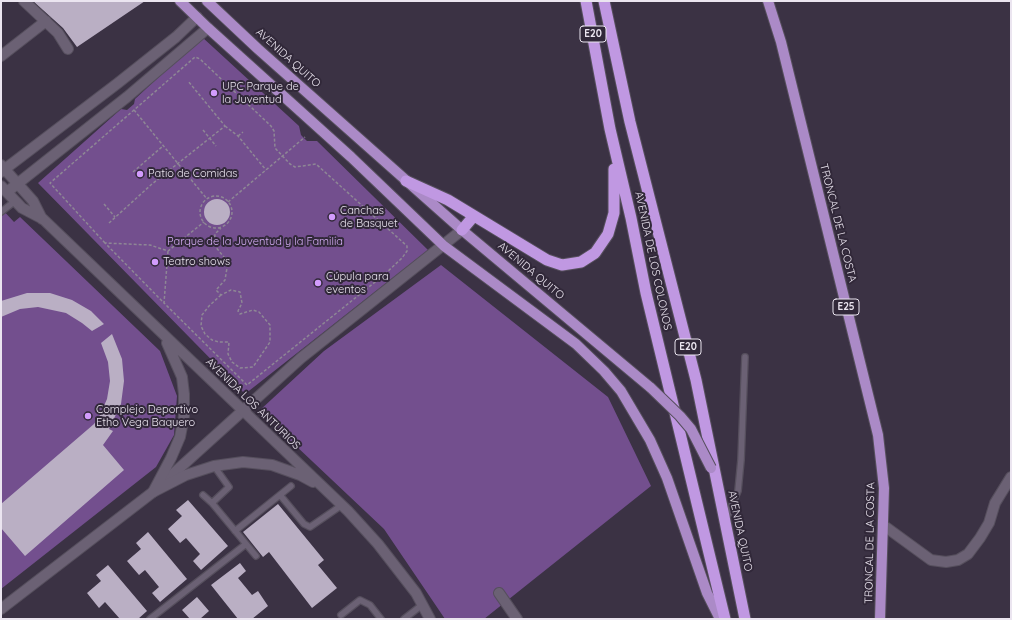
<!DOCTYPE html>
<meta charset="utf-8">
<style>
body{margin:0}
#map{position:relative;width:1012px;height:620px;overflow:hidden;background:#3b3244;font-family:Quicksand,sans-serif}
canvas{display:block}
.frame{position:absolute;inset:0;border:2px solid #ebe5f0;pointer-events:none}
</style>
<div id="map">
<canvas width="1012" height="620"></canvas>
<div class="frame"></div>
</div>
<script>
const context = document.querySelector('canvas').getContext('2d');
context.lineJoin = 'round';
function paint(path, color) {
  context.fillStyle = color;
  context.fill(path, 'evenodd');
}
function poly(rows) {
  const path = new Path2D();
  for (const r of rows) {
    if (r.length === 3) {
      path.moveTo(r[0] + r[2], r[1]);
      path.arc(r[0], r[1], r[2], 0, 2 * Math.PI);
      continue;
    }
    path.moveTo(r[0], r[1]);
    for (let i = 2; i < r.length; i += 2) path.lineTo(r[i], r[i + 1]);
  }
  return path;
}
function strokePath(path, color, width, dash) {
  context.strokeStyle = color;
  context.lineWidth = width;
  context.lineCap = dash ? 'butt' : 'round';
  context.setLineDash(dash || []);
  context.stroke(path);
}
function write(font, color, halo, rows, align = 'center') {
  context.font = font + ' Quicksand,sans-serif';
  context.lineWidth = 4;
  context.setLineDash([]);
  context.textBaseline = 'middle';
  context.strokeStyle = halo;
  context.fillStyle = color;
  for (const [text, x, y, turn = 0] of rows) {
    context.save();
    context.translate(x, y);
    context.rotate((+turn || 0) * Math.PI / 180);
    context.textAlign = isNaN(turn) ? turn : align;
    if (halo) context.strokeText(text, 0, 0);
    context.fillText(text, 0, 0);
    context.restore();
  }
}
paint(poly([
 [202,37,299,126,301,135,307,141,317,141,428,250,245,394,38,183,121,109,127,110,134,104,135,99],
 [1,208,14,222,20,217,160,351,177,396,174,435,156,467,1,589],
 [441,265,608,397,651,486,484,619,445,619,384,529,259,411,324,351]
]), '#734f8e');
paint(poly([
 [33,1,145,1,77,47,63,28],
 [217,212,13],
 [27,293,50,293,72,300,91,311,104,324,92,331,82,323,66,313,38,307,20,309,1,317,1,301],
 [112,334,122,359,124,381,121,404,109,429,113,431,103,445,124,470,25,556,1,528,1,504,94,424,99,417,107,399,110,381,108,362,101,343],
 [188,500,228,546,201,570,193,561,200,554,186,538,180,543,168,529,182,516,176,510],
 [278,504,324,560,318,565,337,588,312,608,269,552,263,557,243,532],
 [148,532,187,579,160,602,152,593,159,587,145,570,139,575,127,561,141,549,136,543],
 [240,563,246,571,238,578,252,595,258,591,268,606,252,619,238,619,211,585],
 [108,565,147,611,138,619,120,619,105,602,99,608,87,593,101,581,96,575],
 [197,597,209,611,200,619,190,619,182,610]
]), '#baafc4');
const service = poly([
 [1,212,15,201],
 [203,495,212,503,256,556],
 [280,495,304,524,310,527,342,505],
 [212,503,229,487,214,466],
 [726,519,738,491,741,460,745,357],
 [235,531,291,486],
 [341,615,360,600,370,605,381,619],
 [150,619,246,544],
 [404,619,422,605]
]);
const minor = poly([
 [24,1,58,33,68,49],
 [1,56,46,21],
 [883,525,931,560,946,562,958,560,968,554,980,538,989,523,995,503,1011,477],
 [499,593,517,619],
 [1,609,153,492,301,358,462,230]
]);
const tertiary = poly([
 [1,165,33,201,42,219],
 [1,172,118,83,176,37,197,17],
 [1,186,22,208,43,219,348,511,378,544,416,593,430,619],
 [7,192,127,97,208,28],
 [153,492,186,475,214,466,243,462,272,465,300,475,313,482],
 [153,492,171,458,180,437,184,416,184,394,182,377,167,343]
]);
const primary = poly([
 [180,1,208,28,351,157,444,246,576,344,604,371,621,391,650,440,667,478,707,593,720,619],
 [207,1,258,49,462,230,651,388],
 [768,1,781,42,878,435,884,488,880,619]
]);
const trunk = poly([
 [586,1,610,129,631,218,646,293,725,619],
 [604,1,630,122,696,380,745,619],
 [406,181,448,200,547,260,562,265,581,262,595,253,608,234,614,213,614,169],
 [462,230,473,217]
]);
strokePath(service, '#564f5d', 8);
strokePath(minor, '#564f5d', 12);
strokePath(tertiary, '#564f5d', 12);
strokePath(primary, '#564f5d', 12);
strokePath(trunk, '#564f5d', 13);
strokePath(poly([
 [134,110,207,199],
 [225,126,238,136,266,170],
 [203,130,216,146],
 [238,136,243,132],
 [133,172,163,146],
 [216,212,16],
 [228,202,305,137],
 [104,204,115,217],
 [109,223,152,184,225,126,188,81],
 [105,243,50,183,195,57,200,59,271,126,274,131,275,148,290,164,295,167,316,164,407,246,407,251,402,258,385,274,247,385,164,303],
 [168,251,164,303,105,243,150,245,168,251,204,222],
 [221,295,209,306,202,315,201,326,205,334,212,340,219,342,229,342,228,354,232,362,240,368,253,367,270,342,270,325,259,312,253,310,240,314,238,311,242,303,240,292,231,290,221,295,216,290,225,280,228,262,214,245,215,234,221,228]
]), '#8e8795', 1.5, [3, 2]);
strokePath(service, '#6b6174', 5.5);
strokePath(minor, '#6b6174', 10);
strokePath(tertiary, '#6b6174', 10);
strokePath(primary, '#ab8ac7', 10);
strokePath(trunk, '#c098e2', 11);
const primaryBridge = poly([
 [651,388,680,416,691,429,711,468]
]);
strokePath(primaryBridge, '#564f5d', 12, []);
strokePath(primaryBridge, '#ab8ac7', 10);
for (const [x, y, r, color] of [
 [214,93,4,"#d29cfd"],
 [140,174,4,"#d29cfd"],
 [332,217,4,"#d29cfd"],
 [155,262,4,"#d29cfd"],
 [318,283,4,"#d29cfd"],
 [88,416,4,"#d29cfd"]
]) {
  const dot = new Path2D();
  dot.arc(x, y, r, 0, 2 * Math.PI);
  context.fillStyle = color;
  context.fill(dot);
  strokePath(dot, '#312839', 1.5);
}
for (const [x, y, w] of [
 [593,34,26],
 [846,307,26],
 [688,347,26]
]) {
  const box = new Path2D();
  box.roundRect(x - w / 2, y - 8, w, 16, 3);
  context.fillStyle = '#312839';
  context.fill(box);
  strokePath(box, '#ebe5f0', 1);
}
write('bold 10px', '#ebe5f0', null, [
 ["E20",593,34],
 ["E25",846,307],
 ["E20",688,347]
]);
write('11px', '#ebe5f0', '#312839', [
 ["AVENIDA QUITO",288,58,42],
 ["TRONCAL DE LA COSTA",838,223,76],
 ["AVENIDA DE LOS COLONOS",653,261,78],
 ["AVENIDA QUITO",531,271,40],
 ["AVENIDA LOS ANTURIOS",253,404,44],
 ["AVENIDA QUITO",740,531,78],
 ["TRONCAL DE LA COSTA",870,543,-89]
]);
write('11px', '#ebe5f0', '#312839', [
 ["UPC Parque de",222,87],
 ["la Juventud",222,100],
 ["Patio de Comidas",148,174],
 ["Canchas",340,211],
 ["de Basquet",340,224],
 ["Teatro shows",163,262],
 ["Cúpula para",326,277],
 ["eventos",326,290],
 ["Complejo Deportivo",96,410],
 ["Etho Vega Baquero",96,423]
], 'left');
write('11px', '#d6aef7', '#312839', [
 ["Parque de la Juventud y la Familia",255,242]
]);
</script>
